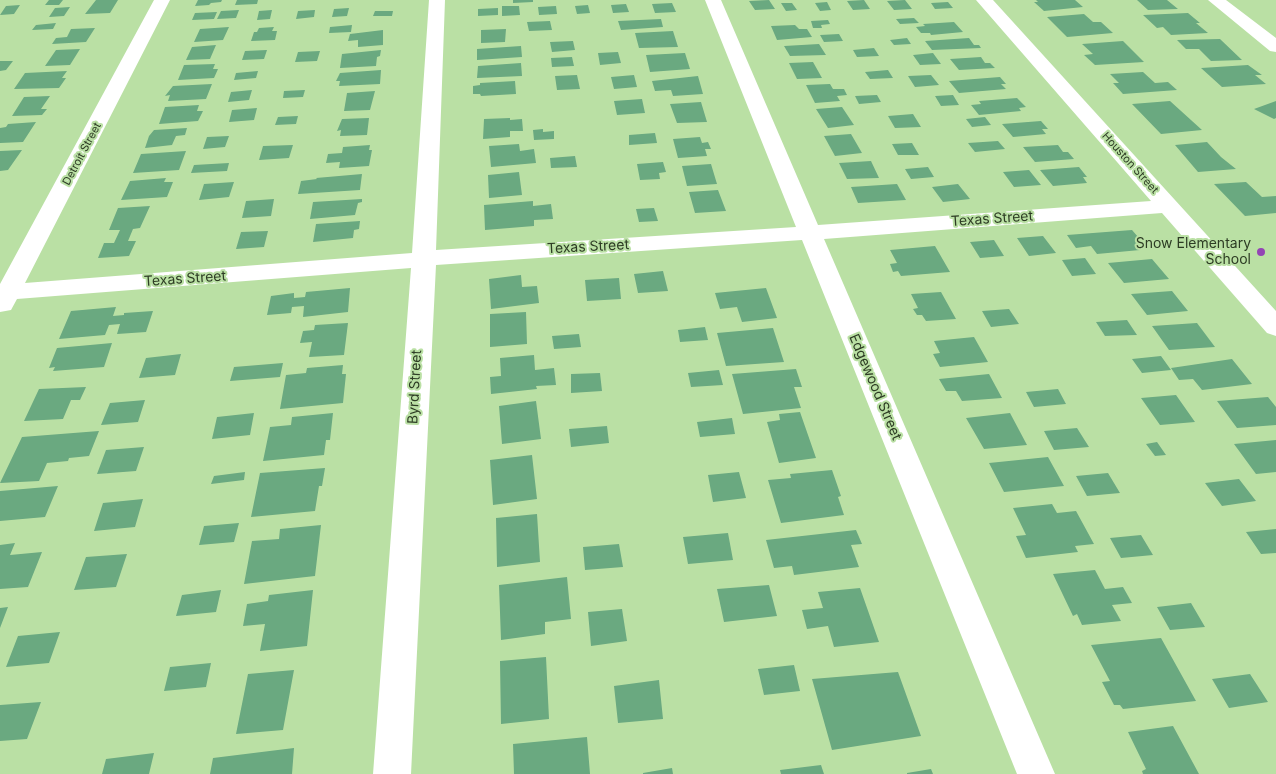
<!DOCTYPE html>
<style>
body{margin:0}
canvas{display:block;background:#bae0a4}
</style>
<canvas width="1276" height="774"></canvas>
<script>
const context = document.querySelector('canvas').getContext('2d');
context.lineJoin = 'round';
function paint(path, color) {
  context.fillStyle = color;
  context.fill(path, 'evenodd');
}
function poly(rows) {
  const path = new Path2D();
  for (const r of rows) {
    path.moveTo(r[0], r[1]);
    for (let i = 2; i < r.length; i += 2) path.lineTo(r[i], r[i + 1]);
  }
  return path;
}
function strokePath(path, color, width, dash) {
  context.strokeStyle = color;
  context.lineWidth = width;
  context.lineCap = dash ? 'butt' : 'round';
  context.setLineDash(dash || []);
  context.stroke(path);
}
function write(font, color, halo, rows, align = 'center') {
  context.font = font + ' Inter,sans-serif';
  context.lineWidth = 4;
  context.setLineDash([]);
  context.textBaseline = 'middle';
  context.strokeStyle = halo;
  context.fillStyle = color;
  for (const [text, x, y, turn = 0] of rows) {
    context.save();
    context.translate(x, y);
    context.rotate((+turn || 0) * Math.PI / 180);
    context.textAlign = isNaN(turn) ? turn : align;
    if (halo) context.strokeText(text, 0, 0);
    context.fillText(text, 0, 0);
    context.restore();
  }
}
paint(poly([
 [49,0,63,0,59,5,45,5],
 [96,0,118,0,110,13,85,14],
 [198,0,222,0,221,2,211,3,209,5,195,6],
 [237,0,258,0,257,4,235,5],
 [513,0,533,0,533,2,513,3],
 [769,0,775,9,755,10,749,1],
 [864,0,870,9,853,10,847,1],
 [905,0,912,9,894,10,887,1],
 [1036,0,1075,0,1083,7,1044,11,1034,2,1038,2],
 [1137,0,1167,0,1178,9,1148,10],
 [827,2,831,10,820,11,815,3],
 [948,2,953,8,935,9,931,3],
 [672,3,676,12,655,13,652,4],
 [781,3,792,3,797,10,786,11],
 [626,4,629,12,613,13,611,5],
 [20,5,14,14,0,15,6,6],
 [588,5,590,13,577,14,575,6],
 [502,6,519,6,520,15,502,16],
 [556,6,557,14,539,15,538,7],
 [70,7,64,16,49,17,55,8],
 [349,8,347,16,332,17,334,9],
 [498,8,498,15,478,16,478,9],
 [239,10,236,18,217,19,221,11],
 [272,10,270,19,257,20,259,11],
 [315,10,314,17,296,19,298,11],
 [375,11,393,11,392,16,373,16],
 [217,12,214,19,192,20,195,13],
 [1188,13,1200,23,1196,23,1208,33,1171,35,1163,27,1157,28,1143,15],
 [1084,14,1093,22,1101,22,1113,33,1067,37,1047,17],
 [914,18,919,23,900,24,896,19],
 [661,19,663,27,621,30,618,21],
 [828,20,830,24,821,25,822,28,813,28,811,21],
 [550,21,552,30,529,31,527,22],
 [954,22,963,32,931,35,930,33,921,33,916,27,925,26,923,24],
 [56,23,53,29,32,30,36,25],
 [352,25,351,32,329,33,330,27],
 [795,25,799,29,807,29,812,37,777,40,771,26],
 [229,27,223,40,194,42,200,29],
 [274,27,272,31,277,31,275,40,251,41,254,32,257,32,259,28],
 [95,28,86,42,52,44,56,38,67,37,71,29],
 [506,29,505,42,481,43,481,30],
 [383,30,383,45,358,47,358,40,348,41,350,34],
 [673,31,678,47,639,48,635,33],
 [839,34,843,41,824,42,820,35],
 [907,38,911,44,894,45,890,40],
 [969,38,974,45,979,45,981,48,932,50,925,41],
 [1220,39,1242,60,1211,61,1199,49,1186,49,1177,40],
 [573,41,575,50,552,52,550,42],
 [1123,41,1144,62,1095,65,1084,55,1093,54,1082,44],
 [819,44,826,55,790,56,784,46],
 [216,45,210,59,186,60,192,47],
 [521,46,522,57,477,60,477,49],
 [874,48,879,56,857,57,853,50],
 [80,49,70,65,45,66,56,50],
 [267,50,264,59,242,60,245,51],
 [381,50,380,56,377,57,376,66,340,68,342,54],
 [320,51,317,61,295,62,298,52],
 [618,52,621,63,600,65,598,53],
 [685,53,690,69,650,72,646,55],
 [933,53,941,64,920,65,913,55],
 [572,57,574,66,552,67,551,58],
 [981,57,985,63,990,63,995,68,959,70,950,59],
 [0,61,13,61,6,70,0,71],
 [813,62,822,78,797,79,789,63],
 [521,63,522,76,477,78,478,66],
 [215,64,213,69,218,69,214,78,178,80,184,65],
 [1248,65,1262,75,1255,75,1266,84,1222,87,1201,68],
 [381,70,380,84,339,86,340,81,336,81,340,73],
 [888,70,893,78,870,79,865,72],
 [67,71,62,78,66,78,59,88,14,89,25,73],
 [258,71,256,78,234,80,236,73],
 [1143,72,1155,83,1168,82,1177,90,1123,94,1113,83,1119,83,1110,74],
 [577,75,580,89,557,90,555,76],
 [634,75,637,87,614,89,611,77],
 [931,75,939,85,915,87,908,76],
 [698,76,703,94,673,96,671,90,655,91,652,81],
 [1000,77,1006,84,1001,84,1006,89,959,93,949,81],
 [515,81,516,94,481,96,480,94,473,94,473,86,480,85,480,83],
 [212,84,206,99,168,101,170,95,165,96,173,86],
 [830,84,833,89,844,89,847,95,837,96,840,101,815,103,806,85],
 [252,90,249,100,228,102,231,92],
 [305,90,303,97,283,98,284,91],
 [375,91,370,110,344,111,347,93],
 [877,95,881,102,859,104,855,96],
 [953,95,959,105,941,106,935,96],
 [50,96,41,109,47,109,42,115,12,116,24,97],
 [1017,98,1026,107,1019,108,1021,111,979,115,971,105,981,104,979,101],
 [642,99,645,113,617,115,614,101],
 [1170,101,1202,130,1161,134,1132,104],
 [1276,101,1276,118,1274,119,1254,109],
 [701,102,707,122,677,123,670,104],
 [199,105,197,111,203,111,198,121,159,124,165,107],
 [842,107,854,125,828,128,816,109],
 [257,108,254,120,229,122,232,110],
 [913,114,921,127,895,128,888,116],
 [298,116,296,124,275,125,278,117],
 [985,117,991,125,972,127,966,119],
 [369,118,367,135,340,136,341,130,337,131,342,119],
 [510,118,510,120,522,119,523,131,510,131,510,137,483,139,484,119],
 [1041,121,1048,129,1042,129,1046,134,1013,137,1002,124],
 [36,122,23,142,0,143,0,128,6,127,8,124],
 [187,128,185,135,176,136,172,145,145,148,149,136,154,130],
 [543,129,543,132,554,131,554,139,534,140,533,130],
 [655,133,657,143,629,145,629,135],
 [851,134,862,153,835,156,824,136],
 [229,136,225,147,203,149,207,137],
 [700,137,702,143,708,142,711,149,705,149,707,156,678,158,673,139],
 [998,141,1005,149,975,152,968,143],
 [1207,142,1221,157,1236,169,1198,172,1175,145],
 [912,143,919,155,898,155,892,144],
 [519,144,520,151,534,149,536,163,491,167,489,146],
 [293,145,289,158,259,160,263,146],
 [370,145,369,150,372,150,369,166,339,168,340,162,326,163,328,154,342,153,343,147],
 [1058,145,1063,152,1068,152,1074,159,1035,162,1023,147],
 [22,150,8,170,0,171,0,151],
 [186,151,179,170,133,173,141,154],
 [575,156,577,167,551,168,550,158],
 [871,161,879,178,847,179,839,163],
 [663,162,666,172,659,173,660,179,640,180,637,164],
 [229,163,227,171,191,173,194,165],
 [711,164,717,184,687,186,682,166],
 [928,167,934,177,911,179,905,169],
 [1079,167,1087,177,1083,177,1087,183,1053,186,1040,170],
 [1029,170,1041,185,1014,187,1003,172],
 [519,172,522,195,489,198,488,175],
 [362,174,360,190,298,194,301,181,317,179,316,178],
 [166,178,164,182,173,182,167,197,121,200,130,181],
 [234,182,229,197,199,200,204,184],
 [1246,182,1262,197,1276,196,1276,213,1245,216,1214,184],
 [897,184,906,200,858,203,851,187],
 [958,184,970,199,943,202,932,187],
 [718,190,726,211,695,213,689,192],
 [274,199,271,216,242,218,246,201],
 [362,199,362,202,358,203,355,215,310,219,313,202],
 [533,201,533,206,551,204,553,219,534,220,534,226,485,230,484,205],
 [150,206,140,228,133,229,128,241,136,241,129,256,98,258,104,243,114,243,120,230,109,230,118,208],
 [654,208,658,221,639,222,636,209],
 [360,221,359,229,354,230,353,238,313,242,316,224],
 [1132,230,1145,245,1136,246,1140,250,1097,254,1091,246,1076,248,1067,235],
 [268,231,264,247,236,249,241,232],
 [1043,236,1056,253,1029,256,1017,238],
 [994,240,1004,256,980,258,970,242],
 [935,246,950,272,901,276,898,271,893,272,890,264,897,263,890,250],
 [1085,258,1096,274,1072,276,1062,260],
 [1152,259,1169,279,1124,283,1108,263],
 [663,271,668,291,638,293,634,274],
 [521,275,522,287,537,286,539,303,491,309,489,279],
 [619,278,621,299,587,301,585,280],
 [350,288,348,312,303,317,304,306,292,307,291,313,267,315,271,296,294,293,294,298,305,297,306,292],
 [766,288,777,318,742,322,737,307,720,309,715,293],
 [1172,291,1188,311,1147,315,1131,294],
 [941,292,956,319,926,321,922,315,917,315,913,309,918,308,911,294],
 [116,307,113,316,124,315,124,313,153,311,146,332,117,334,120,324,109,325,105,335,59,339,71,311],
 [1009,309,1019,324,991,327,982,311],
 [526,312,527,344,490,347,490,314],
 [1127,320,1137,335,1105,336,1096,322],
 [348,323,344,355,309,357,312,342,300,343,303,331,314,330,315,325],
 [1197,323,1215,347,1169,350,1152,326],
 [705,327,708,340,680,342,678,330],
 [773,328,784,362,726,366,717,333],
 [579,334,581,347,554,349,552,336],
 [974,337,988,362,940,367,933,354,940,353,934,341],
 [112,343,104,367,53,371,55,367,49,368,57,348],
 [181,354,175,375,139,378,146,358],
 [534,355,535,370,554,368,556,385,536,386,537,389,491,394,490,377,501,376,500,358],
 [1161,356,1171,370,1142,373,1132,359],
 [1232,359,1252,384,1202,390,1193,379,1179,380,1171,368],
 [283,363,280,377,230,381,234,367],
 [343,365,342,374,346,374,343,403,280,409,286,375,306,373,307,368],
 [796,369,802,387,794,387,801,408,743,414,732,374],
 [719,370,723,385,691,387,688,373],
 [600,373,602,391,571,393,571,374],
 [989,374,1002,398,962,401,956,391,946,391,939,379],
 [86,387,80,400,71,400,63,419,24,421,39,389],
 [1058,389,1066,404,1034,407,1026,392],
 [1176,395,1195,422,1160,425,1141,398],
 [1268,397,1276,407,1276,425,1237,428,1217,401],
 [145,400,138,422,101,425,110,403],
 [536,401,541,439,502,444,499,406],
 [800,412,816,458,779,463,767,422,780,420,779,414],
 [254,413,250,435,212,439,217,417],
 [333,413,330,440,326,440,324,455,263,461,270,427,291,425,292,417],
 [1010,413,1027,445,984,449,966,418],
 [732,418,735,434,700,437,697,422],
 [607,426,609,443,571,447,569,429],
 [1077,428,1089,447,1054,450,1044,431],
 [99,431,89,456,69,458,68,461,47,463,39,481,0,483,22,437],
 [1276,440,1276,472,1256,474,1234,444],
 [1157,442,1166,455,1155,456,1146,444],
 [144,447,136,471,97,474,106,450],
 [532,455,537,499,493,505,490,460],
 [1048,457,1064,486,1004,492,989,463],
 [325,468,322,486,319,486,315,511,251,517,260,473],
 [832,470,841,496,838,497,844,515,781,523,768,480,791,478,790,474],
 [245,472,244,480,211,484,214,476],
 [739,472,746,498,713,502,708,475],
 [1108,473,1120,493,1087,496,1076,476],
 [1239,479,1256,501,1222,506,1205,483],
 [58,486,45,517,0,521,0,491],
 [143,499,135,527,94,531,103,503],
 [1052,504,1057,513,1076,511,1094,544,1075,546,1078,552,1026,558,1016,536,1026,535,1013,508],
 [537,514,540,562,497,567,496,518],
 [239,523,234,542,199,545,204,526],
 [321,525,315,576,244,584,252,541,279,539,280,529],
 [1276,529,1276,553,1261,554,1246,532],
 [856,530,862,544,851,545,859,567,794,575,792,566,774,568,766,540],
 [728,533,733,560,688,564,683,537],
 [1141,535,1153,555,1121,558,1110,538],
 [15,543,10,555,42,552,28,587,0,589,0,545],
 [619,544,623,567,585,570,583,547],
 [127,554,116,587,74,590,86,557],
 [1095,570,1105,589,1123,587,1132,603,1112,605,1121,621,1082,625,1077,614,1073,616,1053,574],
 [567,577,571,619,545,622,545,634,501,640,499,585],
 [769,585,777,616,724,622,717,589],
 [860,588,879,642,834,647,828,626,807,629,802,610,823,608,818,592],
 [221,590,216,612,176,616,182,595],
 [313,590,307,646,260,651,265,624,243,626,247,604,268,601,269,595],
 [1191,603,1205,627,1170,630,1157,607],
 [8,607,0,628,0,608],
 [622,609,627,641,591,646,588,612],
 [60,632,49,663,6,667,18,636],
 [1161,638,1196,701,1123,709,1120,705,1114,705,1102,682,1110,681,1091,645],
 [546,657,549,719,501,724,500,661],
 [211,663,206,687,164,691,170,667],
 [794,665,800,691,764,695,758,669],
 [294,670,283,730,236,734,248,674],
 [898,672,921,736,832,750,812,679],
 [1250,674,1268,702,1229,708,1212,679],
 [659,680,663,719,618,723,614,686],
 [41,702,27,739,0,741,0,705],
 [1173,726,1199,774,1143,774,1142,771,1146,769,1128,732],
 [587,737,590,774,514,774,513,744],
 [294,748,292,774,210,774,213,758],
 [154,753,149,774,102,774,106,759],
 [821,765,824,774,781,774,780,770],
 [672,768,673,774,643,774,643,773],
 [931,769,933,774,907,774,907,773]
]), '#6aa980');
paint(poly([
 [154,0,170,0,25,283,412,253,429,0,445,0,436,250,796,227,705,0,721,0,818,225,1151,201,976,0,993,0,1276,311,1276,336,1267,333,1162,213,824,239,1055,774,1017,774,802,240,436,265,411,774,373,774,411,268,17,299,11,310,0,312,0,284,154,0],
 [1208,0,1226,0,1276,38,1276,52,1270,51,1208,0]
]), '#fff');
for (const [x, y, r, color] of [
 [1261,252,5,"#9344b4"]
]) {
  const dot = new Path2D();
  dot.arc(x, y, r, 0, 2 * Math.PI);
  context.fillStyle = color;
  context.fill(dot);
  strokePath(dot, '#bae0a4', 2);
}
write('11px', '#2d3c24', '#bae0a4', [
 ["Detroit Street",82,154,-62],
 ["Houston Street",1130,163,48]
]);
write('14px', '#2d3c24', '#bae0a4', [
 ["Texas Street",992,219,-4],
 ["Texas Street",588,247,-3],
 ["Texas Street",185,279,-4],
 ["Byrd Street",415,387,-87],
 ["Edgewood Street",875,387,67]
]);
write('14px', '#2d3c24', '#bae0a4', [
 ["Snow Elementary",1251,244],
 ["School",1251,260]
], 'right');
</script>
